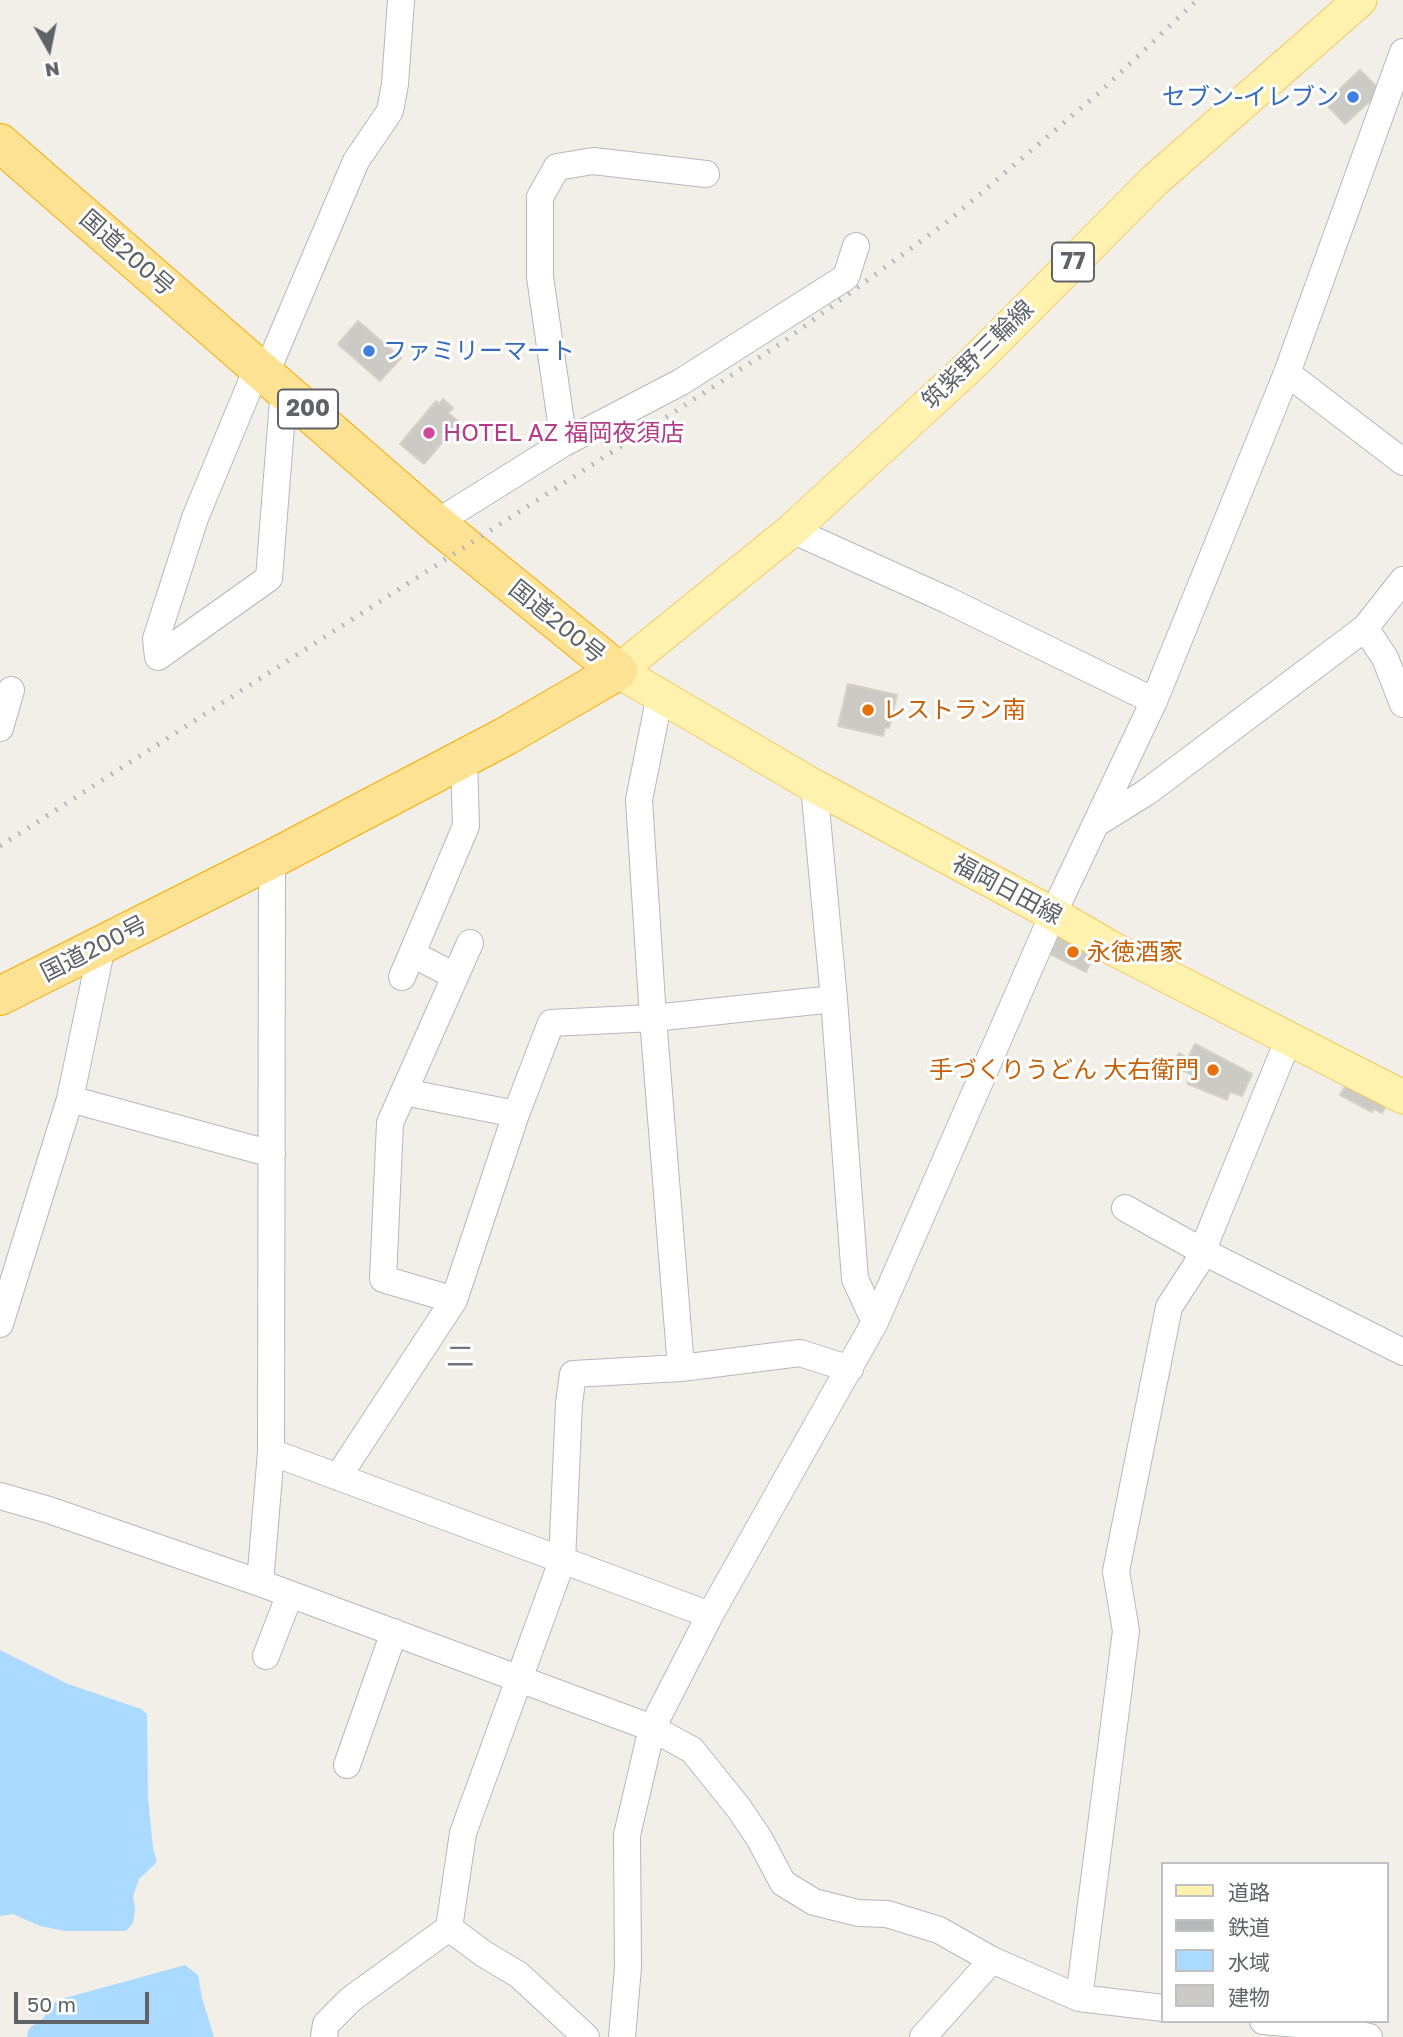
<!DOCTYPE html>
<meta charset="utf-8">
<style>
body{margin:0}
#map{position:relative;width:1403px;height:2037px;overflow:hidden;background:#f1efe8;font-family:"Golos Text","Noto Sans JP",sans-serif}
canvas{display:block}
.legend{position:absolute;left:1161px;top:1862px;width:228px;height:161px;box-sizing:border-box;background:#fff;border:2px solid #bfc1c3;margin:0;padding:9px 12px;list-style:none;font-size:21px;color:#5f6368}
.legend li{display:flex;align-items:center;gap:14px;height:35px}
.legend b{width:35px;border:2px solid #bfc1c3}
.north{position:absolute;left:14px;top:14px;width:70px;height:70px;-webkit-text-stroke:5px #fff;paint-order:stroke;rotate:171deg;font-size:19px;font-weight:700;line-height:28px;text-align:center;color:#5f6368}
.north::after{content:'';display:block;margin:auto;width:24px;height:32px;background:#5f6368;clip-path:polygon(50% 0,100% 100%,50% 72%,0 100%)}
.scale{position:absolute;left:14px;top:1992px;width:135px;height:32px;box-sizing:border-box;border:4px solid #5f6368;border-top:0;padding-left:9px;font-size:21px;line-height:24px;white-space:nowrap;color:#5f6368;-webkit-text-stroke:5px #fff;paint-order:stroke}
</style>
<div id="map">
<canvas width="1403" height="2037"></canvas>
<ul class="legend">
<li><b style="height:9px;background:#fff2af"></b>道路</li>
<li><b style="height:9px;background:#b6b7b8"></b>鉄道</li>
<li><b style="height:19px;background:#aadaff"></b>水域</li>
<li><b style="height:19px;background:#cccac5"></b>建物</li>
</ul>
<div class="north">N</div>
<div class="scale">50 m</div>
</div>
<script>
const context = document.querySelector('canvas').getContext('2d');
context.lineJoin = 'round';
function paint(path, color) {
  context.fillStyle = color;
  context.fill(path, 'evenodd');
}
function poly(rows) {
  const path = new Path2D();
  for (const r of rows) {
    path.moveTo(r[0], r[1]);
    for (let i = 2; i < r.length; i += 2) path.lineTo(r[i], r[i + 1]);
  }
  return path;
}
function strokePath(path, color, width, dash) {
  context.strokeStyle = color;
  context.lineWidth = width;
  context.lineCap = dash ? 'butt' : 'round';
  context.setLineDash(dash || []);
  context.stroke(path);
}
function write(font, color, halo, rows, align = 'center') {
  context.font = font + ' "Golos Text","Noto Sans JP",sans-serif';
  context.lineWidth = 6;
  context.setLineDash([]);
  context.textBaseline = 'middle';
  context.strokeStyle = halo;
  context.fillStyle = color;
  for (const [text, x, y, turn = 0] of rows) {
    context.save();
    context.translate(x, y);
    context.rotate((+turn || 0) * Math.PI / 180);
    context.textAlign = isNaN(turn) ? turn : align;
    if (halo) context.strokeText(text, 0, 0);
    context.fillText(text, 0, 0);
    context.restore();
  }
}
paint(poly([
 [0,1650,68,1684,141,1709,147,1714,148,1798,153,1848,157,1862,139,1879,133,1896,135,1910,133,1923,126,1931,65,1931,40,1926,13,1914,0,1916],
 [185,1965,198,1975,202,1998,214,2037,27,2037,29,2028,42,2020,50,2007,58,2000]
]), '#aadaff');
const building = poly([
 [1360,70,1381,91,1345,124,1325,103,1360,70],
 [358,321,401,358,380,381,338,344,358,321],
 [443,399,453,408,448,413,459,422,424,464,400,444,436,401,439,404,443,399],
 [848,684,897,695,889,728,885,728,883,736,838,726,848,684],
 [1060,933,1096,950,1086,972,1050,954,1060,933],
 [1195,1044,1252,1074,1242,1096,1230,1092,1227,1100,1188,1084,1191,1074,1173,1066,1179,1053,1188,1058,1195,1044],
 [1347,1083,1387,1104,1382,1113,1374,1109,1372,1112,1340,1095,1347,1083]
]);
paint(building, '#cccac5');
strokePath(building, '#d6d1c6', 2);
const minor = poly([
 [258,366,195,518,156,639,158,657,269,578,284,388],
 [266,373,356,161,390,111,395,84,401,0],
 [1287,373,1403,462],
 [564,443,540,277,540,197,557,167,593,161,706,174],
 [436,523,564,443,681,382,846,277,856,246],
 [792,530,947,600,1154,701],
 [1365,628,1385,658,1403,704],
 [660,695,639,800,653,1018,681,1368],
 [0,728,11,690],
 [814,786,834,999,855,1279,875,1322],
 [1097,823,1147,792,1365,628,1403,580],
 [412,954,455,976],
 [402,977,466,826,464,758],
 [404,1092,516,1114],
 [70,1099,272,1154],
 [1125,1208,1202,1251,1403,1352],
 [454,1300,383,1279,390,1123,470,943],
 [0,1324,70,1099,102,946],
 [271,1452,710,1615],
 [338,1477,454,1300,516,1114,551,1023,653,1018,834,999],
 [0,1496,49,1510,260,1583,652,1728,692,1750,738,1807,759,1838,783,1883,814,1902,858,1913,887,1914,939,1930,992,1960,1079,1998,1163,2008],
 [260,1583,271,1452,272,859],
 [266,1656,290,1594],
 [347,1765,394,1632],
 [449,1928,484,1954,519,1975,586,2037],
 [1079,1998,1126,1631,1116,1571,1169,1307,1197,1264,1289,1038],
 [1263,2021,1320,2026,1369,2037],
 [324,2037,326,2024,351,1999,449,1928,463,1833,562,1561,569,1403,573,1374,681,1368,800,1353,850,1369],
 [622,2037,628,1967,627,1835,652,1728,710,1615,875,1322,1053,914,1154,701,1287,373,1403,52],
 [923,2037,992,1960]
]);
const major = poly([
 [1360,0,1155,180,973,363,792,530,618,671,814,786,1053,914,1108,946,1403,1097]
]);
const highway = poly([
 [0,143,436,523,618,671,506,736,272,859,0,996]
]);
strokePath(minor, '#b5b8bc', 28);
strokePath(major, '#f2c960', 35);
strokePath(highway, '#f9ab00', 40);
strokePath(minor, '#fff', 26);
strokePath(major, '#fff2af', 33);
strokePath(highway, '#fde293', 38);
strokePath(poly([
 [0,846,783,342,947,222,1100,92,1197,0]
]), '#b6b7b8', 5, [2, 9]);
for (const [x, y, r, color] of [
 [1353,97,7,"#3f7fe0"],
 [369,351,7,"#3f7fe0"],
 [429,433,7,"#d1479c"],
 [868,710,7,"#e8710a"],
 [1073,952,7,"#e8710a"],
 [1213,1070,7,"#e8710a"]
]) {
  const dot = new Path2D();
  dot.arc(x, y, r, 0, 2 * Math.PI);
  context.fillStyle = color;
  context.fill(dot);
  strokePath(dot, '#fff', 2.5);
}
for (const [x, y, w] of [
 [1073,262,42],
 [308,409,60]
]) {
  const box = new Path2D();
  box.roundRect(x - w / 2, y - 19.5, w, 39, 5);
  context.fillStyle = '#fff';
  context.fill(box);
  strokePath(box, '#5f6368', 2);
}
write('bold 23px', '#5f6368', null, [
 ["77",1073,262],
 ["200",308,409]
]);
write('24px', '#366cbe', '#fff', [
 ["セブン-イレブン",1339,97],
 ["ファミリーマート",383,351,"left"]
], 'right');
write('24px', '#5f6368', '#fff', [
 ["国道200号",127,253,41],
 ["筑紫野三輪線",978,355,-44],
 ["国道200号",557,622,39],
 ["福岡日田線",1007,890,28],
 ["国道200号",94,949,-27]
]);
write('24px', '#b23c85', '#fff', [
 ["HOTEL AZ 福岡夜須店",443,433]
], 'left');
write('24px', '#c56008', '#fff', [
 ["レストラン南",882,710],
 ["永徳酒家",1087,952],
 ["手づくりうどん 大右衛門",1199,1070,"right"]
], 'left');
write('28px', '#70757a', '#fff', [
 ["二",460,1357]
]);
</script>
